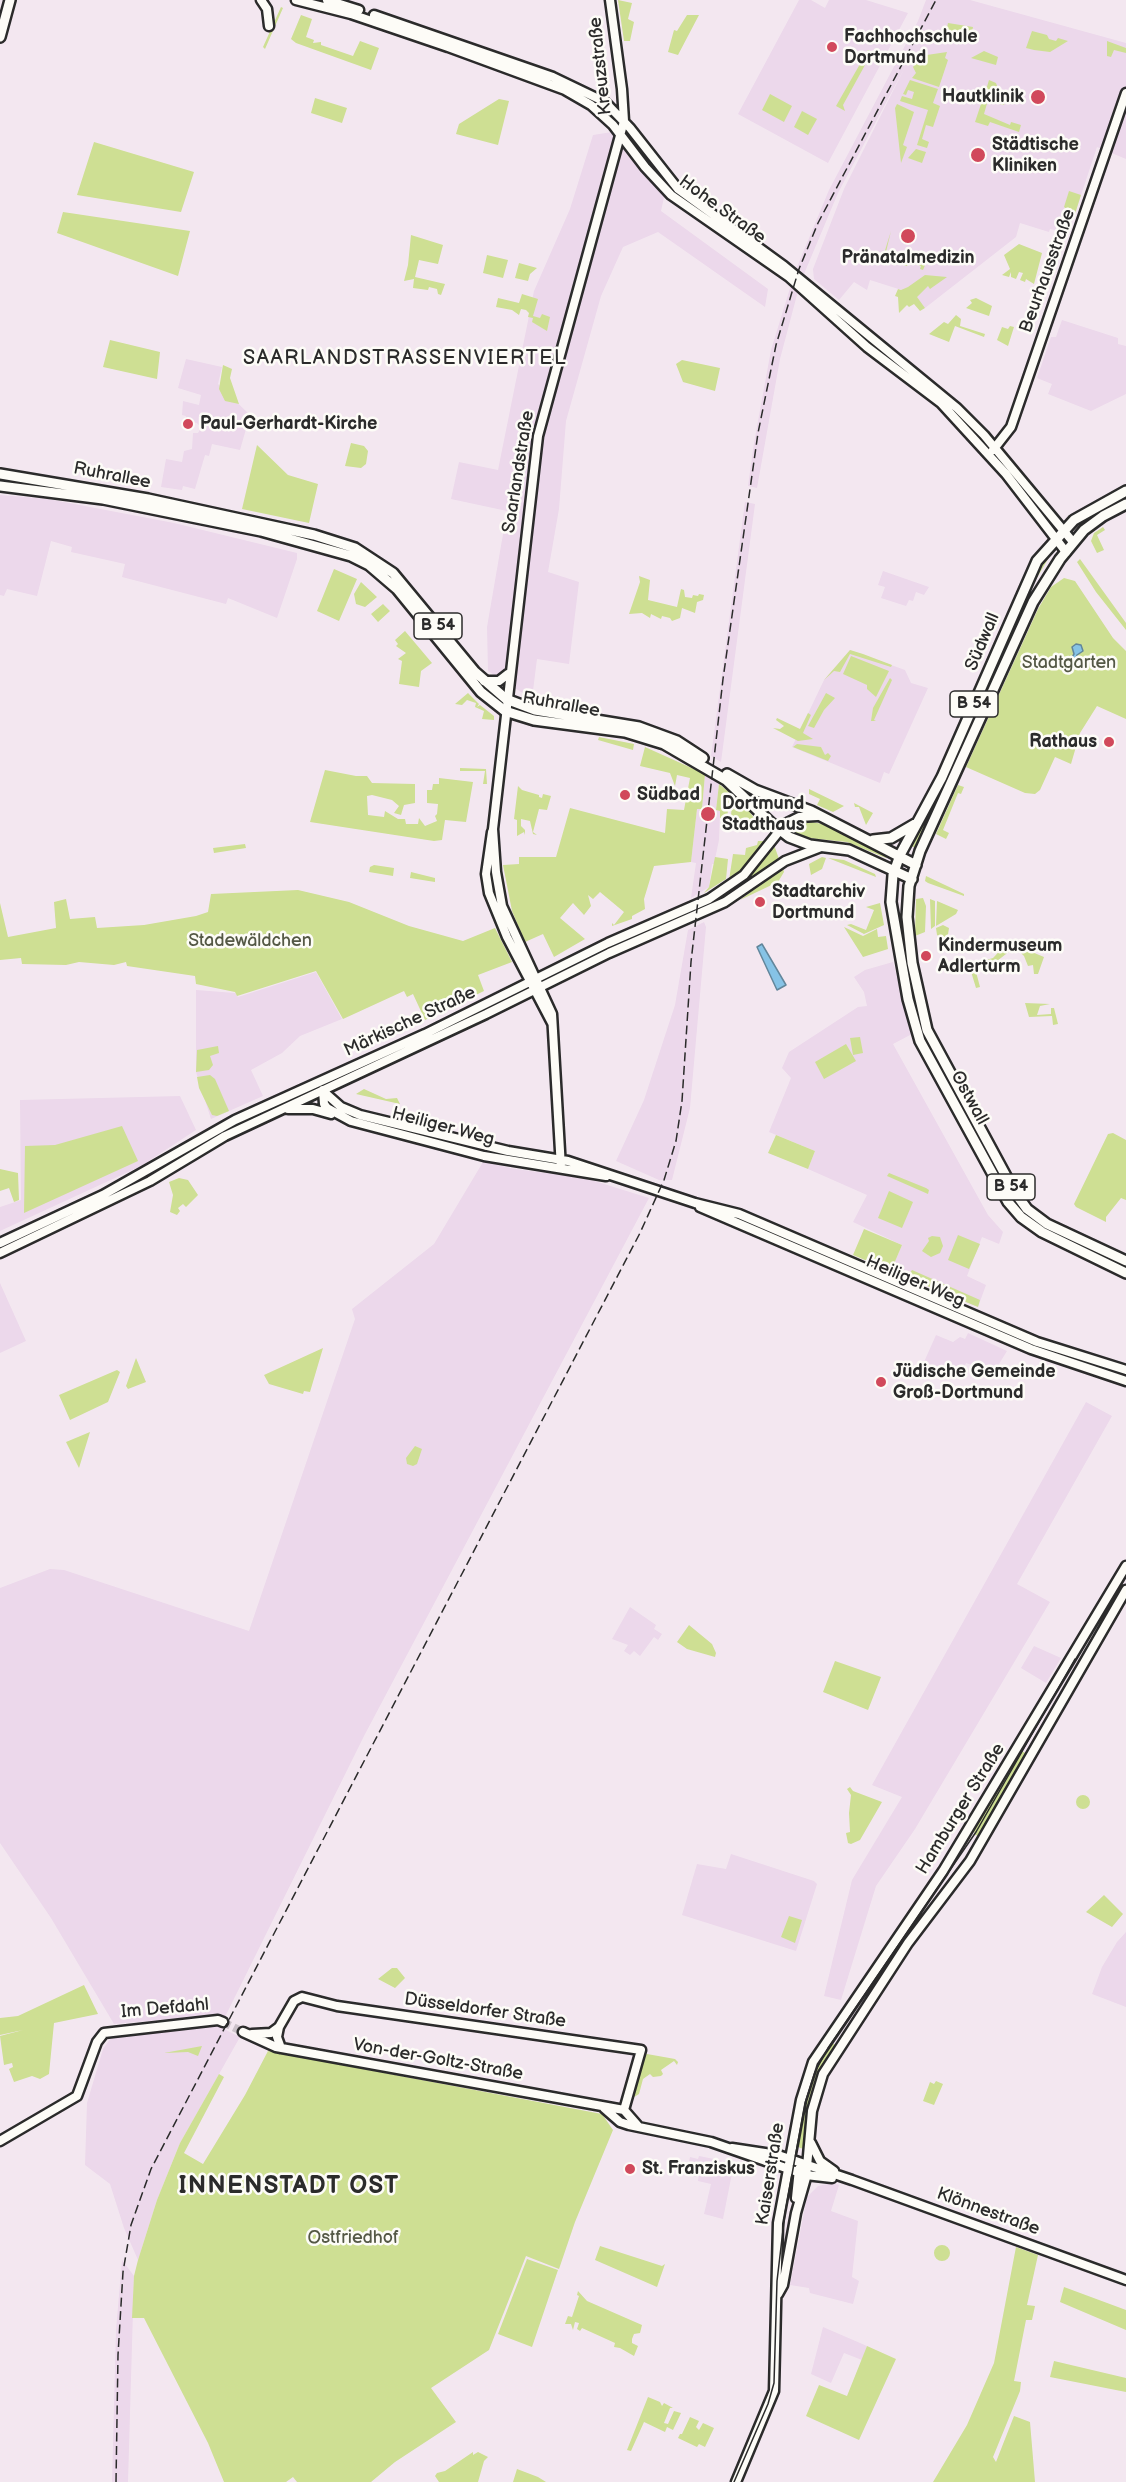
<!DOCTYPE html>
<meta charset="utf-8">
<style>
body{margin:0}
canvas{display:block;background:#f3e7f0}
</style>
<canvas width="1126" height="2482"></canvas>
<script>
const context = document.querySelector('canvas').getContext('2d');
context.lineJoin = 'round';
function paint(path, color) {
  context.fillStyle = color;
  context.fill(path, 'evenodd');
}
function poly(rows) {
  const path = new Path2D();
  for (const r of rows) {
    if (r.length === 3) {
      path.moveTo(r[0] + r[2], r[1]);
      path.arc(r[0], r[1], r[2], 0, 2 * Math.PI);
      continue;
    }
    path.moveTo(r[0], r[1]);
    for (let i = 2; i < r.length; i += 2) path.lineTo(r[i], r[i + 1]);
  }
  return path;
}
function strokePath(path, color, width, dash) {
  context.strokeStyle = color;
  context.lineWidth = width;
  context.lineCap = dash ? 'butt' : 'round';
  context.setLineDash(dash || []);
  context.stroke(path);
}
function write(font, color, halo, rows, align = 'center') {
  context.font = font + ' "Balsamiq Sans",sans-serif';
  context.lineWidth = 5;
  context.setLineDash([]);
  context.textBaseline = 'middle';
  context.strokeStyle = halo;
  context.fillStyle = color;
  for (const [text, x, y, turn = 0] of rows) {
    context.save();
    context.translate(x, y);
    context.rotate((+turn || 0) * Math.PI / 180);
    context.textAlign = isNaN(turn) ? turn : align;
    if (halo) context.strokeText(text, 0, 0);
    context.fillText(text, 0, 0);
    context.restore();
  }
}
paint(poly([
 [799,0,811,0,825,8,829,0,866,0,908,13,828,163,738,114],
 [926,0,970,0,1126,43,1126,159,1097,147,1068,234,1063,233,1062,237,1058,236,1060,231,1050,229,1049,232,1020,223,1016,237,925,308,908,292,870,280,867,290,854,282,839,300,814,279,813,269,844,189,905,67,838,193,804,274,797,267,829,190,918,21],
 [612,132,665,193,661,211,768,289,765,307,658,232,623,247,601,296,566,421,559,509,548,572,579,582,569,664,537,659,532,699,488,671,487,627,507,511,451,499,459,462,498,470,534,291,570,209,593,135],
 [791,285,798,291,780,359,757,488,748,486,754,443,771,350],
 [1062,320,1118,338,1118,344,1126,346,1126,394,1091,411,1048,394,1052,384,1037,378,1051,337,1056,337],
 [186,359,222,367,218,384,250,415,240,450,212,444,209,456,205,455,195,489,183,486,182,490,161,487,166,459,182,462,184,451,192,449,193,433,198,433,201,428,197,423,185,420,186,416,182,415,183,401,199,405,201,395,178,388],
 [0,495,48,499,174,523,297,553,297,559,277,618,228,598,226,604,122,577,125,564,71,552,72,547,51,541,37,596,7,589,4,596,0,595],
 [745,502,755,504,721,762,711,756],
 [883,571,929,587,924,595,916,592,913,601,909,600,906,606,881,598,885,587,878,585],
 [850,650,905,670,911,683,928,688,889,774,884,772,880,783,792,747,824,680],
 [705,774,719,784,716,810,720,811,719,840,714,864,712,864,709,887,691,898,696,863,691,862,697,808,702,809],
 [704,922,706,927,690,1108,672,1180,659,1180,616,1161,644,1100,675,1005,688,930],
 [893,962,912,1034,893,1044,988,1215,1003,1232,999,1244,982,1237,967,1276,986,1285,978,1307,891,1271,902,1245,853,1222,867,1195,808,1169,815,1151,769,1132,791,1078,782,1068,789,1052,858,1007,867,1006,864,992,854,977,865,970],
 [316,972,342,1019,300,1036,282,1053,251,1070,263,1096,211,1119,196,1072,196,990,235,993,238,997],
 [180,1096,196,1130,141,1166,0,1231,0,1207,21,1200,20,1100],
 [483,1162,515,1169,585,1178,649,1198,364,1736,225,2017,217,2015,114,2024,51,1918,0,1843,0,1588,50,1569,64,1570,249,1631,355,1319,352,1309,434,1244],
 [0,1283,26,1341,0,1353],
 [968,1333,1007,1351,999,1364,1001,1366,999,1372,994,1371,993,1373,966,1363,960,1376,924,1362,936,1335,953,1342,960,1337,965,1339],
 [1086,1402,1112,1416,1017,1584,1050,1602,915,1829,876,1886,841,2000,824,1996,852,1880,902,1797,872,1785],
 [630,1607,656,1625,654,1629,662,1634,658,1640,654,1637,640,1656,634,1651,630,1655,624,1651,628,1645,612,1639],
 [1034,1646,1061,1658,1046,1683,1021,1668],
 [731,1854,814,1881,817,1884,796,1951,682,1915,697,1864,726,1869],
 [1126,1932,1126,2007,1092,1994,1102,1967,1117,1942],
 [218,2026,240,2037,180,2143,157,2200,138,2260,124,2228,110,2184,85,2165,87,2103,103,2049,113,2035,133,2035],
 [699,2156,734,2163,723,2219,704,2214,711,2184,698,2181,700,2168,697,2177,686,2175,690,2157,698,2159],
 [832,2183,839,2185,831,2211,858,2221,852,2277,859,2281,853,2304,810,2293,809,2288,790,2285,807,2197,818,2186],
 [122,2260,134,2276,128,2482,112,2482,116,2330],
 [823,2327,867,2346,862,2360,844,2353,831,2383,811,2374]
]), '#ecd8eb');
paint(poly([
 [618,0,632,3,628,19,634,22,630,41,624,41],
 [281,7,283,8,265,49,263,47],
 [301,15,312,19,306,37,314,40,313,43,321,42,321,45,353,56,360,41,379,48,371,70,296,43,291,39],
 [687,15,699,15,678,55,668,52,674,30,677,31],
 [948,23,973,27,971,36,975,37,967,39,946,33],
 [1032,31,1047,35,1049,39,1056,41,1058,38,1068,41,1050,52,1034,50,1026,48],
 [1107,41,1126,48,1126,53,1114,50,1111,57,1107,56],
 [868,50,874,53,875,58,874,60,870,56,843,105,845,111,836,106],
 [984,51,998,57,996,65,971,58],
 [947,52,945,58,948,60,939,87,912,78,916,73,913,67,920,56],
 [910,80,938,89,933,103,940,106,933,127,926,125,922,139,929,142,927,148,917,145,928,110,900,101,902,96,912,99,914,92,908,90,906,95,903,94],
 [989,80,996,83,1002,100,1005,101,1004,105,996,103,999,94,986,90],
 [985,92,989,93,988,97,994,99,994,101,988,100,984,114,1010,125,1011,122,1021,125,1019,132,990,122,988,126,975,122],
 [770,94,792,106,784,122,762,110],
 [315,98,347,108,342,123,311,113],
 [499,99,509,101,498,145,456,134,459,124],
 [897,104,914,112,903,145,907,147,901,163,895,108],
 [802,111,817,119,808,135,794,127],
 [94,142,194,172,181,212,77,195],
 [916,149,926,152,922,163,908,158],
 [1069,191,1081,195,1075,214,1064,207],
 [63,212,190,231,178,276,57,233],
 [891,231,886,252,926,263,923,270,920,269,921,266,909,262,907,266,904,265,906,259,896,256,894,261,886,258,882,260],
 [411,235,443,245,438,264,419,260,415,277,445,284,441,295,438,294,437,289,429,287,428,290,413,288,414,279,404,281,408,265],
 [1019,244,1042,253,1034,284,1026,279,1025,282,1020,280,1023,273,1019,272,1016,279,1011,277,1011,272,1009,277,1002,275,1010,269,1004,255],
 [487,255,508,260,503,278,483,273],
 [519,263,537,268,530,274,528,281,515,278],
 [925,275,947,277,930,289,928,286,917,297,925,308,920,311,914,304,909,307,907,305,899,313,898,297,895,296,898,289,901,290,908,287],
 [522,294,538,299,533,316,540,318,542,314,550,317,547,331,532,322,533,318,528,317,529,313,526,310,521,309,519,315,512,310,496,307,498,298,519,303],
 [976,298,992,306,989,316,966,308,972,303,970,300],
 [956,315,961,319,960,326,985,334,984,337,955,326,949,342,929,334,944,322,948,324],
 [1010,326,1014,327,1008,346,997,340,1002,327,1008,329],
 [110,340,160,352,157,379,103,367],
 [682,360,720,368,715,391,683,382,676,364],
 [223,365,232,369,230,378,239,404,225,401,219,389],
 [351,443,364,446,368,451,366,464,361,468,345,466],
 [257,445,288,475,318,484,309,523,242,509],
 [1103,527,1105,530,1097,535,1104,550,1097,553,1091,541,1094,533],
 [1048,551,1051,554,1028,593,1005,651,1003,650,1036,571],
 [1080,559,1126,623,1126,630,1096,592,1077,562],
 [334,569,357,579,339,621,317,611],
 [639,576,650,580,648,600,677,607,681,589,684,590,685,597,692,598,693,595,698,596,699,594,704,595,703,600,697,602,695,613,682,608,680,618,672,621,670,618,662,616,661,619,651,614,650,618,642,613,629,614,640,582],
 [1064,578,1075,581,1113,638,1126,651,1126,719,1097,706,1080,733,1071,764,1055,757,1040,790,1035,794,1025,793,966,767,1038,609,1051,587],
 [361,582,377,597,365,607,356,604,354,594],
 [383,604,390,611,378,622,371,614],
 [405,631,432,663,421,671,419,687,399,684,402,661,398,659,406,653,396,646,398,644,395,640],
 [850,650,863,654,892,665,891,667,850,654,840,672,834,671,824,680],
 [1001,654,1004,655,957,759,954,758],
 [851,656,889,671,876,697,867,689,867,685,843,674],
 [890,678,892,680,874,720,876,721,871,721,873,708],
 [468,693,479,704,477,707,480,705,494,716,494,720,482,719,484,711,475,707,476,703,467,700,462,705,455,704],
 [826,693,835,698,824,710,814,728,808,726],
 [808,713,811,715,803,733,813,739,798,741,773,728,780,729,784,726,776,720,777,718,800,729],
 [599,737,634,744,633,750,598,740],
 [797,744,821,747,825,755,828,753,831,756,828,761,793,747],
 [645,747,705,774,702,809,697,809,691,862,654,866,644,899,645,909,632,916,632,919,612,926,612,923,614,925,624,912,600,892,593,899,588,895,591,906,584,915,573,903,560,918,585,939,554,957,543,934,525,942,512,911,503,865,519,864,519,857,556,857,570,808,665,833,667,809,684,810,690,778,677,775,675,786,670,773,640,766],
 [460,768,486,769,487,784,483,784,485,771,460,771],
 [325,770,356,776,367,776,372,783,415,784,415,803,404,805,401,815,394,813,399,806,392,800,372,795,367,796,368,815,384,817,385,811,398,819,405,819,406,824,418,824,419,818,425,826,437,821,435,816,437,814,438,804,427,803,427,790,432,790,433,784,439,784,439,778,473,782,466,822,445,820,442,840,434,841,310,822],
 [950,773,916,847,912,847,947,774],
 [719,784,730,793,727,819,720,818,720,811,716,810],
 [958,785,964,787,961,794,958,793,943,830,949,833,946,839,936,834],
 [518,786,522,790,539,795,539,797,542,798,543,794,551,796,547,810,539,809,533,832,537,835,533,834,530,821,521,819,521,826,525,830,525,835,524,832,517,836,517,820,514,819],
 [809,789,844,806,833,812,817,805,820,799,809,794],
 [733,795,747,808,761,828,730,825],
 [854,803,873,813,866,825,859,807,855,807],
 [803,820,822,824,887,855,886,858,847,842,808,838,786,828],
 [758,841,766,841,743,871,729,880,733,854,745,855,746,848,757,845],
 [773,842,779,859,742,887,702,910,703,906,741,881],
 [245,844,246,848,214,853,213,848],
 [715,857,728,859,726,879,704,893,709,887],
 [822,857,826,858,822,869,811,875,809,864],
 [828,858,844,860,875,874,876,877],
 [374,865,394,868,393,876,369,872,370,867],
 [783,867,784,872,778,882,740,900],
 [411,872,435,878,435,882,410,878],
 [926,876,964,894,964,896,928,883,925,881],
 [298,890,349,902,409,926,463,941,495,928,512,962,478,975,484,991,425,1020,413,994,407,997,404,991,343,1019,316,971,237,996,235,992,196,984,195,976,127,966,126,962,114,965,79,962,66,965,22,964,21,958,0,960,0,903,8,937,56,928,54,902,66,899,70,919,95,917,97,928,144,925,196,916,208,912,211,894],
 [923,898,926,906,925,932,915,936,916,899],
 [930,899,935,901,935,926,931,929],
 [937,901,958,910,956,914,936,926],
 [880,903,884,925,864,934,847,925,851,924,866,930,874,910,866,907],
 [943,925,949,928,947,941,937,935,936,928],
 [844,927,863,936,877,929,878,937,886,936,888,949,863,957],
 [1008,942,1044,957,1038,974,1034,974,1033,965,1028,966,1024,956,1015,947,997,961,975,968,980,987,976,988,969,965,993,958],
 [1025,1003,1050,1004,1040,1006,1037,1015,1051,1014,1051,1008,1054,1008,1058,1024,1053,1025,1052,1016,1029,1017],
 [860,1037,863,1053,853,1055,850,1038],
 [846,1044,856,1061,824,1079,815,1062],
 [218,1046,219,1053,210,1056,213,1065,209,1070,196,1072,197,1050],
 [210,1075,215,1079,229,1111,217,1116,212,1115,199,1088,197,1077],
 [946,1077,1012,1197,1026,1214,1048,1231,1020,1211,1011,1198],
 [364,1089,386,1099,397,1098,400,1104,356,1094],
 [122,1126,138,1161,24,1213,25,1146,55,1145],
 [1113,1133,1126,1140,1126,1200,1121,1198,1106,1217,1106,1222,1076,1207,1074,1204,1108,1134],
 [776,1135,815,1151,808,1169,768,1153],
 [0,1169,18,1173,19,1200,14,1202,9,1188,0,1191],
 [889,1173,926,1188,929,1190,928,1194,887,1176],
 [179,1178,188,1180,198,1195,186,1207,183,1204,178,1208,180,1211,177,1215,170,1212,173,1195,169,1182],
 [889,1191,913,1202,902,1228,878,1218],
 [864,1229,902,1245,891,1271,853,1255],
 [958,1235,980,1244,969,1269,948,1260],
 [932,1236,940,1237,943,1246,940,1253,931,1257,922,1251,929,1241,928,1238],
 [898,1269,910,1273,912,1270,980,1300,978,1307,896,1273],
 [323,1348,310,1392,304,1391,303,1394,269,1384,264,1375],
 [136,1358,146,1382,128,1389,126,1386],
 [117,1370,120,1372,108,1402,70,1420,59,1395],
 [90,1432,79,1468,66,1442],
 [415,1446,422,1449,417,1464,413,1466,407,1464,406,1458],
 [689,1625,712,1644,716,1653,715,1657,687,1649,677,1642],
 [835,1661,881,1677,868,1710,823,1692],
 [1020,1750,1027,1754,980,1836,975,1835,974,1831],
 [850,1787,853,1791,882,1802,860,1840,851,1844,848,1843,846,1833,850,1832,849,1813,851,1795,847,1789],
 [1083,1802,7],
 [1104,1895,1123,1914,1112,1927,1086,1912],
 [789,1916,802,1920,795,1943,781,1937],
 [392,1968,397,1968,405,1978,395,1988,378,1979],
 [84,1985,98,2014,54,2023,49,2074,40,2079,32,2076,14,2082,9,2069,13,2067,12,2063,4,2065,0,2036,23,2030,0,2035,0,2018,18,2016],
 [829,2041,837,2046,824,2067,806,2149,800,2148,797,2145,805,2096,814,2068],
 [202,2046,198,2056,188,2052,164,2053],
 [268,2051,602,2114,613,2130,575,2222,559,2269,526,2256,489,2350,431,2388,456,2422,395,2462,371,2482,297,2482,293,2477,286,2482,224,2482,208,2443,144,2318,132,2318,134,2276,138,2260,157,2200,180,2143,219,2074,224,2077,184,2153,203,2164,245,2095],
 [647,2054,675,2059,678,2062,677,2065,674,2061,661,2070,663,2074,661,2076,653,2077,650,2074,643,2079,639,2094,631,2099,643,2057],
 [936,2081,943,2084,934,2105,923,2101,930,2082,934,2084],
 [942,2253,8],
 [600,2246,662,2266,665,2264,657,2287,595,2260],
 [1016,2247,1038,2255,1027,2305,1035,2306,1032,2320,1026,2320,1014,2381,1021,2382,1020,2391,993,2457,996,2462,1014,2416,1030,2422,1035,2482,933,2482,967,2425,994,2363],
 [527,2259,558,2270,532,2347,498,2334],
 [1064,2287,1126,2310,1126,2330,1060,2302],
 [578,2291,587,2301,642,2325,640,2333,634,2334,632,2339,632,2343,638,2346,634,2356,620,2348,614,2347,615,2343,582,2328,580,2331,577,2329,579,2323,575,2322,573,2330,571,2324,565,2324,568,2316,572,2317,579,2296,577,2295],
 [867,2346,896,2359,859,2440,806,2416,819,2385,847,2396],
 [1054,2361,1126,2378,1126,2392,1050,2377],
 [648,2397,660,2402,662,2406,664,2403,673,2408,670,2408,664,2423,668,2424,674,2411,681,2413,673,2430,667,2427,665,2432,644,2422,631,2451,627,2450],
 [690,2417,699,2421,696,2427,699,2430,703,2423,714,2428,705,2447,699,2444,697,2447,678,2438,680,2434,682,2434],
 [473,2452,473,2455,478,2452,488,2457,484,2461,478,2482,439,2482,435,2476,437,2473,445,2471],
 [517,2469,538,2477,546,2482,513,2482]
]), '#cedf93');
const water = poly([
 [1076,644,1081,645,1083,651,1077,655,1074,665,1069,668,1067,665,1074,654,1072,647,1076,644],
 [762,944,786,985,777,990,757,947,762,944]
]);
paint(water, '#86c3e6');
strokePath(water, '#62869b', 1.5);
strokePath(poly([
 [223,2022,243,2032]
]), '#cbc1c9', 8, [8, 4]);
const secondary = poly([
 [261,0,267,9,269,26],
 [296,0,351,14,448,47,565,90,591,105,613,125,645,167,671,195,789,277,867,347,941,403,1006,474,1066,552],
 [327,0,359,10],
 [374,15,553,77,605,102,630,128,678,189,784,266,957,408,984,435,1073,542],
 [993,450,1011,427,1126,93],
 [484,681,499,681,508,674],
 [492,832,486,874,489,893,507,937,552,1023],
 [323,1090,324,1104,327,1108,351,1121,484,1156,606,1176],
 [323,1091,341,1107,360,1115,508,1151,568,1161,695,1203,739,1214,1037,1342,1126,1370],
 [288,1109,313,1109,331,1114],
 [561,1168,552,1014,502,906,496,872,493,829,538,436,624,121,622,89,610,0],
 [700,1207,1031,1349,1126,1381],
 [0,1243,103,1195,235,1120,425,1034,608,943,709,899,744,875,785,824,799,817,817,816],
 [0,1253,150,1181,225,1136,486,1014,609,953,725,902,785,861,821,847],
 [243,2032,276,2047,624,2110],
 [252,2034,271,2033,279,2027],
 [281,2048,277,2037,279,2027,294,2001,302,1997,337,2006,641,2050,624,2110],
 [604,2108,620,2122,629,2125,711,2142,806,2175,832,2178],
 [624,2110,638,2126],
 [0,2141,77,2096,97,2042,104,2033,218,2020,223,2022],
 [811,2143,820,2161,834,2171],
 [732,2148,778,2155,852,2180,1126,2280],
 [796,2198,799,2169],
 [778,2294,783,2285,796,2213,806,2178,812,2111,823,2074,908,1943,970,1861,1126,1590],
 [736,2482,774,2391,778,2223,801,2100,813,2062,943,1871,1126,1566]
]);
const primary = poly([
 [0,37,10,0],
 [0,474,148,499,314,535,355,548,393,573,475,672,506,699,535,710,639,727,677,741,703,758],
 [0,486,103,499,261,531,351,556,369,565,397,589,481,692,505,711,534,720,625,732,664,744,726,780,771,823,789,837,810,845,849,850,912,879],
 [1126,491,1074,520,1037,561,942,777,900,855,893,875,891,902,908,999,920,1041,1008,1202,1021,1217,1042,1232,1126,1273],
 [1126,504,1103,516,1084,530,1060,559,1033,602,920,851,909,886,907,917,912,963,927,1030,1014,1191,1027,1209,1047,1224,1126,1261],
 [727,774,755,790,811,811,916,865],
 [873,840,891,838,915,824]
]);
strokePath(secondary, '#2b2b2b', 13);
strokePath(primary, '#2b2b2b', 14);
strokePath(secondary, '#fdfcf7', 8);
strokePath(primary, '#fdfcf7', 9);
strokePath(poly([
 [734,2482,768,2404,774,2383,777,2281,785,2213,805,2103,815,2072,828,2048,976,1832,1075,1659]
]), '#2b2b2b', 1.5);
strokePath(poly([
 [116,2482,118,2355,123,2272,131,2225,151,2169,640,1233,664,1180,676,1141,682,1101,691,962,723,679,758,433,776,345,799,269,818,223,936,0]
]), '#2b2b2b', 1.5, [9, 4.5]);
for (const [x, y, r, color] of [
 [832,47,6,"#d1495b"],
 [1038,97,8,"#d1495b"],
 [978,155,8,"#d1495b"],
 [908,236,8,"#d1495b"],
 [188,424,6,"#d1495b"],
 [1109,742,6,"#d1495b"],
 [625,795,6,"#d1495b"],
 [708,814,8,"#d1495b"],
 [760,902,6,"#d1495b"],
 [926,956,6,"#d1495b"],
 [881,1382,6,"#d1495b"],
 [630,2169,6,"#d1495b"]
]) {
  const dot = new Path2D();
  dot.arc(x, y, r, 0, 2 * Math.PI);
  context.fillStyle = color;
  context.fill(dot);
  strokePath(dot, '#fdfcf7', 2);
}
for (const [x, y, w] of [
 [438,626,48],
 [974,704,48],
 [1011,1187,48]
]) {
  const box = new Path2D();
  box.roundRect(x - w / 2, y - 13, w, 26, 4.5);
  context.fillStyle = '#fdfcf7';
  context.fill(box);
  strokePath(box, '#2b2b2b', 1.5);
}
write('bold 16px', '#2b2b2b', null, [
 ["B 54",438,626],
 ["B 54",974,704],
 ["B 54",1011,1187]
]);
write('bold 18px', '#2b2b2b', '#fdfcf7', [
 ["Fachhochschule",844,37],
 ["Dortmund",844,58],
 ["Hautklinik",1024,97,"right"],
 ["Städtische",992,145],
 ["Kliniken",992,166],
 ["Pränatalmedizin",908,258,"center"],
 ["Paul-Gerhardt-Kirche",200,424],
 ["Rathaus",1097,742,"right"],
 ["Südbad",637,795],
 ["Dortmund",722,804],
 ["Stadthaus",722,825],
 ["Stadtarchiv",772,892],
 ["Dortmund",772,913],
 ["Kindermuseum",938,946],
 ["Adlerturm",938,967],
 ["Jüdische Gemeinde",893,1372],
 ["Groß-Dortmund",893,1393],
 ["St. Franziskus",642,2169]
], 'left');
write('18px', '#2b2b2b', '#fdfcf7', [
 ["Kreuzstraße",601,66,-96],
 ["Hohe Straße",722,210,36],
 ["Beurhausstraße",1048,271,-70],
 ["Saarlandstraße",519,472,-81],
 ["Ruhrallee",112,476,11],
 ["Südwall",983,642,-67],
 ["Ruhrallee",561,705,10],
 ["Märkische Straße",410,1022,-25],
 ["Ostwall",969,1098,61],
 ["Heiliger Weg",443,1127,15],
 ["Heiliger Weg",915,1282,23],
 ["Hamburger Straße",961,1809,-58],
 ["Im Defdahl",165,2009,-5],
 ["Düsseldorfer Straße",485,2011,8],
 ["Von-der-Goltz-Straße",438,2060,10],
 ["Kaiserstraße",771,2174,-81],
 ["Klönnestraße",988,2212,20]
]);
write('18px', '#545845', '#fdfcf7', [
 ["Stadtgarten",1069,663],
 ["Stadewäldchen",250,941],
 ["Ostfriedhof",353,2238]
]);
context.letterSpacing = '1.5px';
write('20px', '#2b2b2b', '#fdfcf7', [
 ["SAARLANDSTRASSENVIERTEL",405,359]
]);
context.letterSpacing = '0px';
context.letterSpacing = '1.5px';
write('bold 24px', '#2b2b2b', '#fdfcf7', [
 ["INNENSTADT OST",289,2187]
]);
context.letterSpacing = '0px';
</script>
